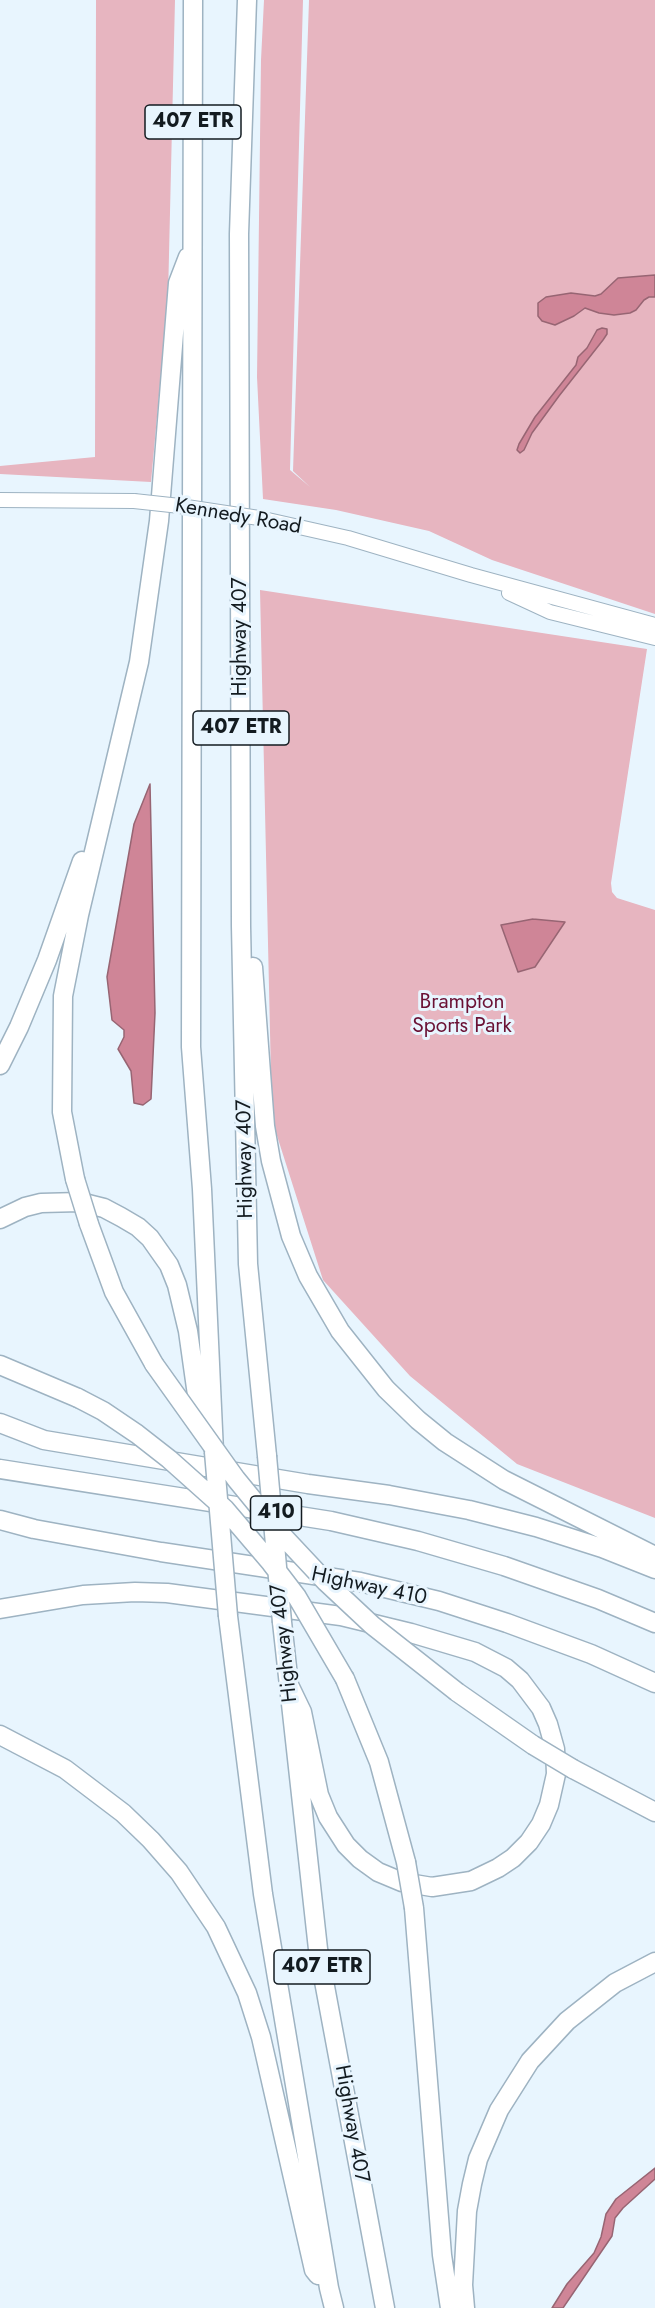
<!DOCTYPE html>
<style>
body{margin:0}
canvas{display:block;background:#e8f5fe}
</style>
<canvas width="655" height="2308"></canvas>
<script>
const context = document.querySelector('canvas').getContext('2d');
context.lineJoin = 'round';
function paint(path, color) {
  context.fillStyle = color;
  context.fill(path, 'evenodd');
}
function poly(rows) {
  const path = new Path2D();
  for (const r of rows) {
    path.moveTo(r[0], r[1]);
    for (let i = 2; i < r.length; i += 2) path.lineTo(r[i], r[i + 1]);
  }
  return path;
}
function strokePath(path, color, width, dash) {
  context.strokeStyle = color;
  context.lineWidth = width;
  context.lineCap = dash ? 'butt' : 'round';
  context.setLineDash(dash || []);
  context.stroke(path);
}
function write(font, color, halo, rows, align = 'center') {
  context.font = font + ' Jost,sans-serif';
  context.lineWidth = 6;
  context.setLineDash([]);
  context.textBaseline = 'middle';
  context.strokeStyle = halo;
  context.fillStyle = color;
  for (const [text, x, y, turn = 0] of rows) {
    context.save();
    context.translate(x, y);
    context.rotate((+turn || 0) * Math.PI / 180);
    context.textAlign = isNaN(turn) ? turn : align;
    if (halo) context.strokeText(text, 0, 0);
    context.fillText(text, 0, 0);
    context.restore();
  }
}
paint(poly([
 [96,0,175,0,168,297,151,482,0,474,0,466,95,457],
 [264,0,303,0,290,470,310,487,293,471,309,0,655,0,655,614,492,560,429,531,336,510,263,499,257,377,261,60],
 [260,590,647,649,611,883,612,892,617,898,655,910,655,1518,517,1464,410,1376,323,1280,272,1120]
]), '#e7b5c0');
const water = poly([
 [655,275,655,297,649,297,644,300,636,310,630,313,614,315,599,313,585,308,574,316,555,325,542,321,538,316,538,303,546,297,571,293,595,296,601,294,618,278,655,275],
 [602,328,607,329,607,334,603,340,559,396,532,433,524,450,520,453,517,450,519,444,535,417,576,365,578,357,587,348,597,330,602,328],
 [150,784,155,1013,151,1099,143,1105,134,1103,131,1071,118,1049,124,1037,124,1030,112,1020,107,977,134,824,150,784],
 [533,919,565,922,535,967,518,972,501,925,533,919],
 [655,2168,655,2179,623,2208,615,2218,612,2236,563,2308,552,2308,567,2284,594,2253,601,2237,606,2214,616,2199,655,2168]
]);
paint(water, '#cf8597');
strokePath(water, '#976573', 1.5);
const secondary = poly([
 [0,500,134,501],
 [259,518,348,538,471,575,655,625],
 [509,593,550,612,655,638]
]);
const highway = poly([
 [193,0,191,1047,202,1189,214,1452],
 [247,0,239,234,241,926,248,1264,267,1456],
 [253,967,265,1126,271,1161,291,1236,308,1276,340,1331,386,1389,418,1420,445,1442,504,1480,655,1556],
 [0,1065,19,1027,47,960,82,861],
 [75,1179,62,1112,63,996,79,915,139,662,159,521,178,283,188,257],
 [0,1219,25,1207,41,1203,80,1202,104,1208,121,1217,138,1227,150,1238,169,1265,177,1285,188,1331,197,1395,210,1420],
 [89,1224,114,1292,154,1364],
 [0,1365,78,1398],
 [0,1423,44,1440,308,1484,389,1495,469,1510,536,1527,602,1548,655,1569],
 [0,1469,331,1521,418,1541,504,1566,598,1599,655,1623],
 [0,1520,34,1529,161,1552,360,1582,439,1601,507,1623,591,1654,655,1683],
 [0,1609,83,1595,135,1592,167,1593,341,1616,411,1633,475,1652,506,1668,520,1680,541,1708,548,1724,555,1749,556,1774,549,1805,541,1824,529,1842,513,1858,498,1868,471,1881,432,1887,402,1882,378,1872,360,1859,346,1845,328,1817,319,1795,302,1712,289,1685],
 [228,1616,263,1894,329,2288,334,2308],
 [282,1622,318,1949,385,2308],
 [345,1679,379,1762,406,1862],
 [457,1692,533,1745],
 [0,1735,65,1769,123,1813,151,1840,179,1872,216,1927,247,1993,261,2037,314,2270,318,2275],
 [573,1769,655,1812],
 [414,1908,442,2255,450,2308],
 [465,2308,463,2285,467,2211,472,2184,478,2159,499,2110,530,2061,567,2021,615,1983,655,1962]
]);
strokePath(secondary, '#9eb3c2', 16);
strokePath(highway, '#9eb3c2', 21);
strokePath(secondary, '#fff', 14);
strokePath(highway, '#fff', 18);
const secondaryBridge = poly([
 [134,501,180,506,259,518]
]);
const highwayBridge = poly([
 [75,1179,89,1224],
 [154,1364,236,1479,281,1534,326,1582,372,1625,457,1692],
 [78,1398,103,1411,137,1434,169,1459,225,1509,271,1563,297,1597,345,1679],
 [214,1452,228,1616],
 [267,1456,282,1622],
 [533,1745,573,1769],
 [406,1862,414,1908]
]);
strokePath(secondaryBridge, '#9eb3c2', 16, []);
strokePath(highwayBridge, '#9eb3c2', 21, []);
strokePath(secondaryBridge, '#fff', 14);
strokePath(highwayBridge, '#fff', 18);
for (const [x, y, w] of [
 [193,122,96],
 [241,728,96],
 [276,1513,51],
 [322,1967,96]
]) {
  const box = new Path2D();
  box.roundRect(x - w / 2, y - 17, w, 34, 4.5);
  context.fillStyle = '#e8f5fe';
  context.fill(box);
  strokePath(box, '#131b20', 1.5);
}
write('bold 20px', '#131b20', null, [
 ["407 ETR",193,122],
 ["407 ETR",241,728],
 ["410",276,1513],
 ["407 ETR",322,1967]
]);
write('21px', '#131b20', '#e8f5fe', [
 ["Kennedy Road",238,517,10],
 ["Highway 407",241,637,-90],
 ["Highway 407",246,1159,-91],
 ["Highway 410",369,1587,12],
 ["Highway 407",285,1643,-96],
 ["Highway 407",351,2124,80]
]);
write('21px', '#6a1134', '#e8f5fe', [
 ["Brampton",462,1003],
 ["Sports Park",462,1027]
]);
</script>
